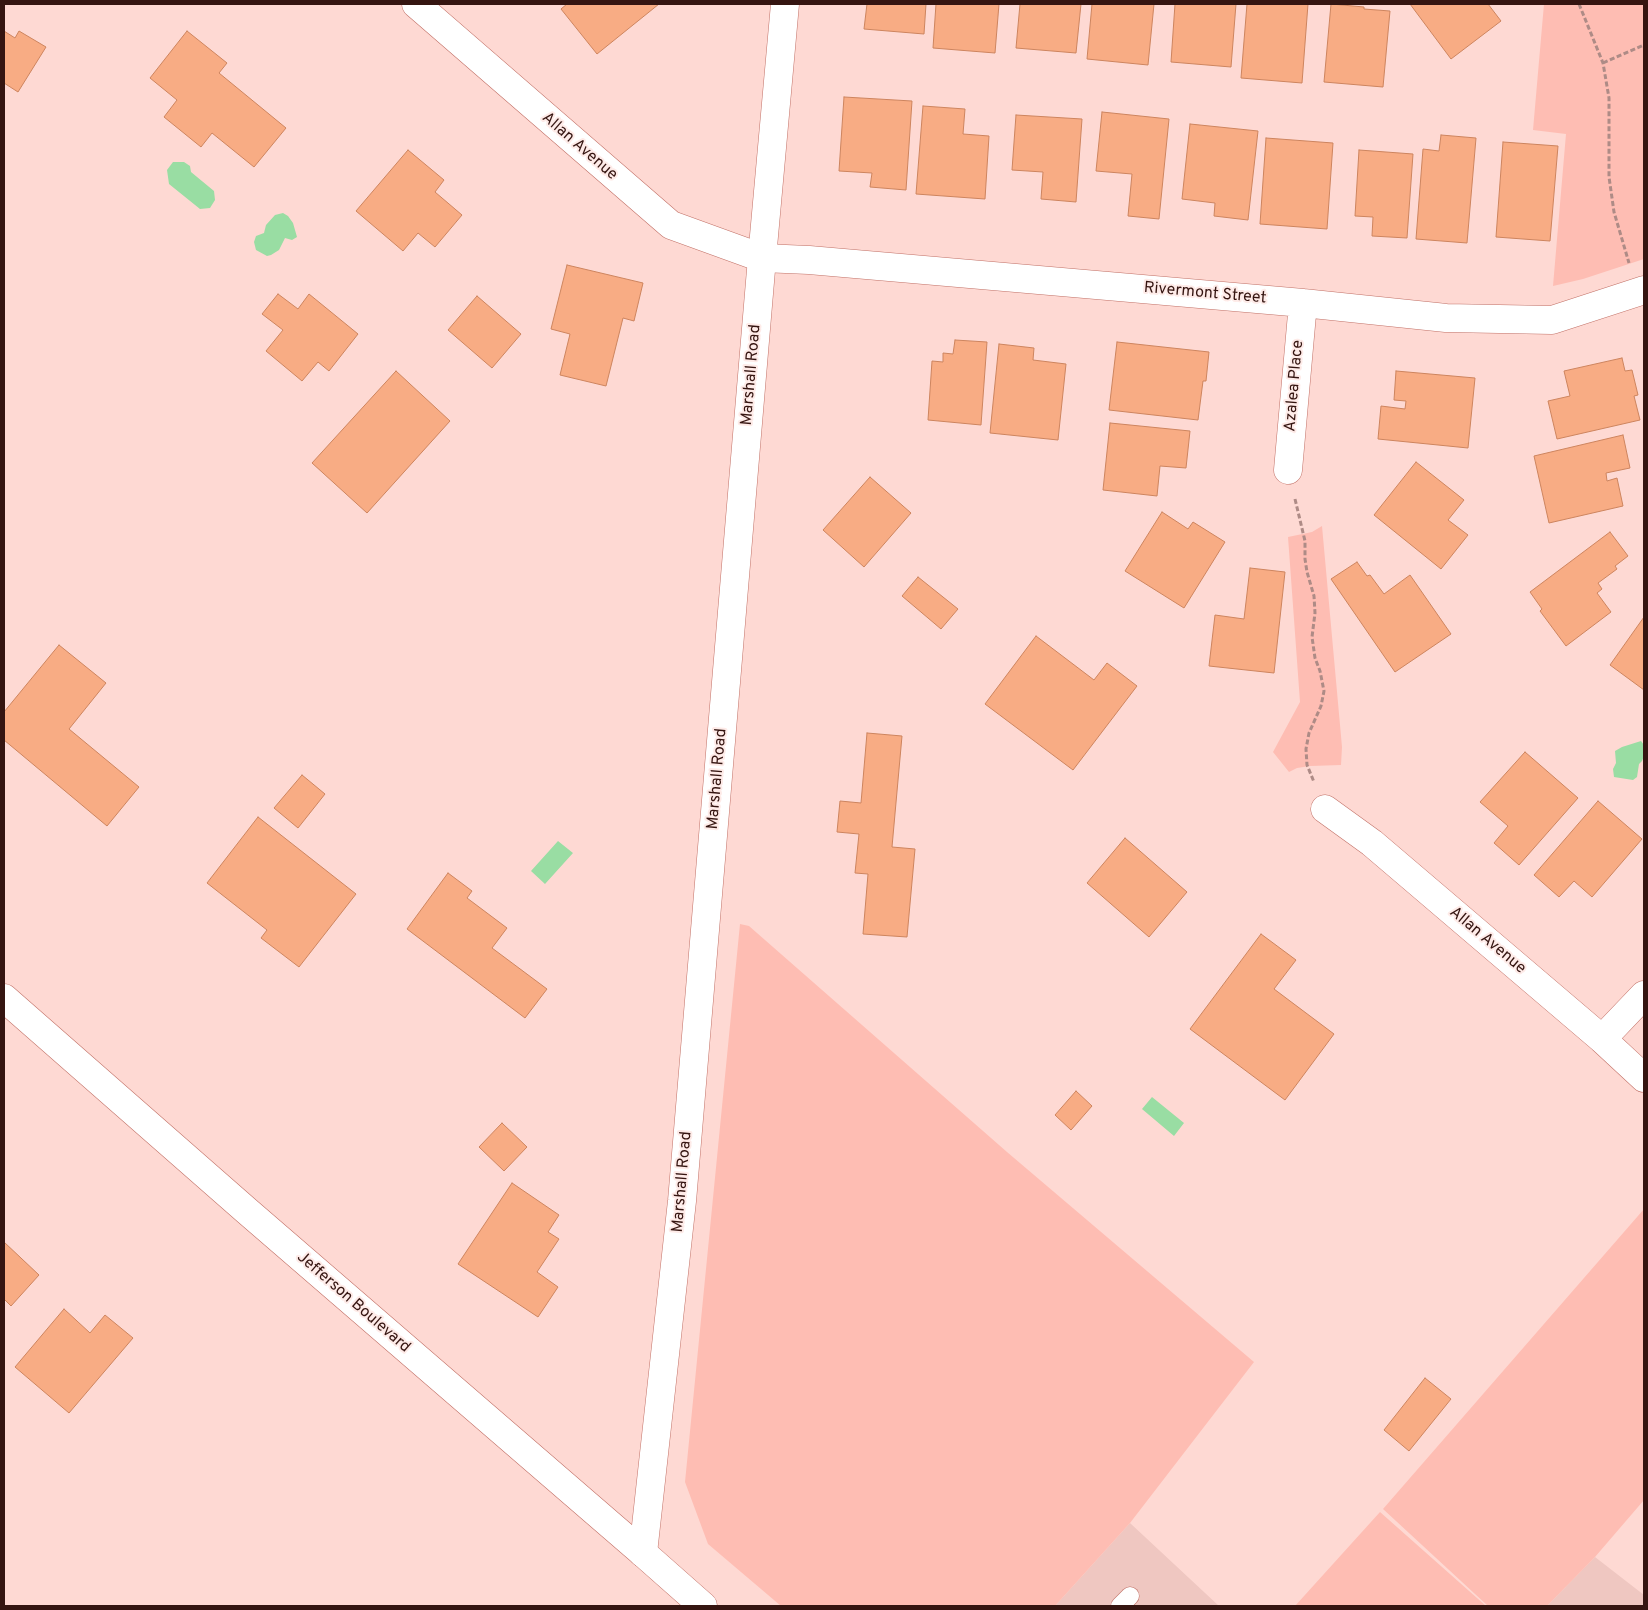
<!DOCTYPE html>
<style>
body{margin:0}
#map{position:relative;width:1648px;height:1610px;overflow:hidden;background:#fed9d3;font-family:Overpass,sans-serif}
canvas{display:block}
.frame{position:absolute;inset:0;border:5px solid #351511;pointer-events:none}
</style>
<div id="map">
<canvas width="1648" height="1610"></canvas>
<div class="frame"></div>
</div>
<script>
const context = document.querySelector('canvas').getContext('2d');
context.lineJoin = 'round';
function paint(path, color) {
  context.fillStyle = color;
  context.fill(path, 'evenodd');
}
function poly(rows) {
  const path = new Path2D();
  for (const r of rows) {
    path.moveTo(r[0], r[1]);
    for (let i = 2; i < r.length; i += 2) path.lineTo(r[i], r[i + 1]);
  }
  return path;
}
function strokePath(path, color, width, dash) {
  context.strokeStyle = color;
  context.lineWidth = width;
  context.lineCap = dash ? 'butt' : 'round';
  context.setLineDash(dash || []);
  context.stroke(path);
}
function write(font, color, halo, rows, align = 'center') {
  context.font = font + ' Overpass,sans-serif';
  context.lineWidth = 4;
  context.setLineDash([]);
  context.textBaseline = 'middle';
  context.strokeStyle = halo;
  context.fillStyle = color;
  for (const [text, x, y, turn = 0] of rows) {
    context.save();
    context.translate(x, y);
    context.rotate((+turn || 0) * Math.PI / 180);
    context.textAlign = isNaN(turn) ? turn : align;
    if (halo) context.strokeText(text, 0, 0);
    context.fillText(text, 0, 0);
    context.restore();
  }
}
paint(poly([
 [1130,1523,1219,1606,1055,1606],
 [1595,1557,1644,1595,1644,1606,1547,1606]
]), '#efc7c1');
paint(poly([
 [1544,4,1644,4,1644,259,1583,279,1553,286,1566,134,1533,130],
 [1322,526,1342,747,1341,765,1310,766,1297,768,1289,772,1273,752,1300,702,1288,537,1312,532],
 [740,924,749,926,1007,1152,1254,1362,1130,1523,1055,1606,781,1606,708,1544,685,1482],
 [1644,1209,1644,1500,1595,1557,1547,1606,1488,1606,1383,1509],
 [1380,1512,1486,1606,1295,1606]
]), '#febdb3');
paint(poly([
 [173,162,184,162,190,166,191,172,214,191,215,200,210,208,200,209,169,184,167,170],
 [283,213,288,216,293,223,297,237,292,240,285,238,279,250,271,255,267,256,256,250,254,242,256,236,264,233,266,225,275,215],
 [1641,741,1644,745,1644,756,1642,761,1639,764,1637,777,1633,780,1614,777,1613,769,1616,763,1615,751,1622,747],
 [558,841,573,853,545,884,531,871],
 [1152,1097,1184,1123,1174,1136,1142,1109]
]), '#99dda3');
const building = poly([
 [567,4,659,4,597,54,561,9,567,4],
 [867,4,926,4,924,34,864,29,867,4],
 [936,4,999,4,995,53,933,48,936,4],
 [1020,4,1081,4,1076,53,1016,48,1020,4],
 [1092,4,1154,4,1148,65,1087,59,1092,4],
 [1175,4,1236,4,1231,67,1171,62,1175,4],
 [1247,4,1308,4,1302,83,1241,78,1247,4],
 [1331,4,1364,7,1364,9,1390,11,1383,87,1324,82,1331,4],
 [1410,4,1488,4,1501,21,1451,59,1410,4],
 [4,31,15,38,19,31,46,47,18,92,4,83,4,31],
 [187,31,227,63,219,73,286,128,254,167,212,133,201,147,164,117,177,100,150,78,187,31],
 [844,97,912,101,906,190,870,187,872,173,839,171,844,97],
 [923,106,965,109,963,134,989,136,985,199,916,194,923,106],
 [1102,112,1169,119,1159,219,1128,216,1132,174,1096,171,1102,112],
 [1016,115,1082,119,1076,202,1041,199,1043,172,1012,170,1016,115],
 [1190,124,1258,131,1248,220,1214,216,1215,203,1182,199,1190,124],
 [1441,135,1476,138,1467,243,1416,239,1423,149,1439,151,1441,135],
 [1266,138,1333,143,1327,229,1260,224,1266,138],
 [1503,142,1558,146,1550,241,1496,237,1503,142],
 [408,150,444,180,435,192,462,215,435,247,418,233,403,251,356,211,408,150],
 [1359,150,1413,154,1407,238,1372,236,1373,217,1355,216,1359,150],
 [567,265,643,283,634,321,623,318,606,386,560,375,570,334,551,329,567,265],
 [278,294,298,309,309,294,358,334,329,371,318,362,302,381,266,351,283,330,262,314,278,294],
 [477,296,521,334,492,368,448,330,477,296],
 [955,340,987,342,981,425,928,420,932,361,943,362,943,353,953,354,955,340],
 [1117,342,1209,352,1206,381,1203,381,1198,420,1109,410,1117,342],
 [999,344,1034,348,1033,360,1066,364,1058,440,990,433,999,344],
 [1622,358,1625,371,1632,370,1638,395,1634,396,1640,420,1557,439,1548,401,1570,396,1564,371,1622,358],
 [396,371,450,421,367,513,312,463,396,371],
 [1396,371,1475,378,1468,448,1378,439,1381,406,1405,409,1406,401,1394,400,1396,371],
 [1110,423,1190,431,1186,468,1160,466,1157,496,1103,490,1110,423],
 [1623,435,1630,468,1606,473,1607,481,1617,478,1623,506,1549,523,1534,456,1623,435],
 [1416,462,1464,500,1448,520,1468,535,1441,569,1374,515,1416,462],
 [870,477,911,513,864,567,823,530,870,477],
 [1162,512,1188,529,1193,522,1225,542,1184,608,1125,571,1162,512],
 [1610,532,1628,556,1615,566,1617,569,1598,583,1602,589,1597,593,1611,612,1566,646,1540,611,1542,609,1530,592,1610,532],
 [1357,562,1367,576,1370,575,1384,594,1410,575,1451,634,1395,672,1331,579,1357,562],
 [1250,568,1285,572,1274,673,1209,666,1215,615,1244,619,1250,568],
 [918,577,958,609,941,629,902,596,918,577],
 [1644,617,1644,690,1610,665,1644,617],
 [1036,636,1094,680,1107,663,1137,686,1073,770,985,704,1036,636],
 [59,645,106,683,69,729,139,787,107,826,4,740,4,712,59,645],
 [867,733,902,736,892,847,915,849,907,937,863,934,868,874,855,873,859,834,837,832,840,801,861,803,867,733],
 [1525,752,1578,798,1519,865,1494,843,1508,826,1480,802,1525,752],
 [302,775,325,794,298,828,274,808,302,775],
 [1598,801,1642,839,1592,897,1574,881,1559,897,1534,875,1598,801],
 [258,817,356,894,299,967,261,938,267,930,207,883,258,817],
 [1125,838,1187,892,1149,937,1087,883,1125,838],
 [448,873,472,891,467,898,507,928,492,948,547,989,525,1018,407,929,448,873],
 [1261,934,1296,960,1274,989,1334,1034,1285,1100,1190,1029,1261,934],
 [1076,1091,1092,1106,1071,1130,1055,1115,1076,1091],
 [502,1123,527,1147,504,1171,479,1147,502,1123],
 [512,1183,559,1215,548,1232,559,1239,537,1272,558,1287,538,1317,458,1264,512,1183],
 [4,1242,39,1275,11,1306,4,1299,4,1242],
 [64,1309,90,1333,105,1315,133,1338,69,1413,15,1367,64,1309],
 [1425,1378,1451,1399,1409,1451,1384,1430,1425,1378]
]);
paint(building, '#f8ac84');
strokePath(building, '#cd845e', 1);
const service = poly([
 [1120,1606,1130,1596]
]);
const minor = poly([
 [416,4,671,225,762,258,809,260,1303,303,1446,318,1552,320,1644,290],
 [1288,470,1303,303],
 [1325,809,1372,843,1602,1039,1644,1078],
 [1602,1039,1644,995]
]);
const tertiary = poly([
 [643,1553,682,1201,762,258,785,4]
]);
const secondary = poly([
 [4,998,247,1211,643,1553]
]);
const primary = poly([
 [643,1553,703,1606]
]);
strokePath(service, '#c17066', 19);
strokePath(minor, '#c17066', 29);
strokePath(tertiary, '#c17066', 29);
strokePath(secondary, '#c17066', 29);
strokePath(primary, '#c17066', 29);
strokePath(poly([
 [1579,4,1603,63,1609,98,1609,177,1614,212,1629,263],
 [1603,63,1644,45],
 [1295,499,1305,541,1305,559,1307,572,1314,596,1315,613,1312,637,1315,658,1320,671,1324,691,1321,706,1309,733,1306,749,1307,765,1314,782]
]), '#ae8b86', 3, [5, 2.5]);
strokePath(service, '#fff', 18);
strokePath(minor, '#fff', 28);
strokePath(tertiary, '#fff', 28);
strokePath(secondary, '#fff', 28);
strokePath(primary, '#fff', 28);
write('16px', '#351511', '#feebe8', [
 ["Allan Avenue",579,147,41],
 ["Rivermont Street",1205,294,5],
 ["Marshall Road",752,375,-85],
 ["Azalea Place",1295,386,-85],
 ["Marshall Road",718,779,-85],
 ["Allan Avenue",1487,941,40],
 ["Marshall Road",683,1182,-85],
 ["Jefferson Boulevard",353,1303,41]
]);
</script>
